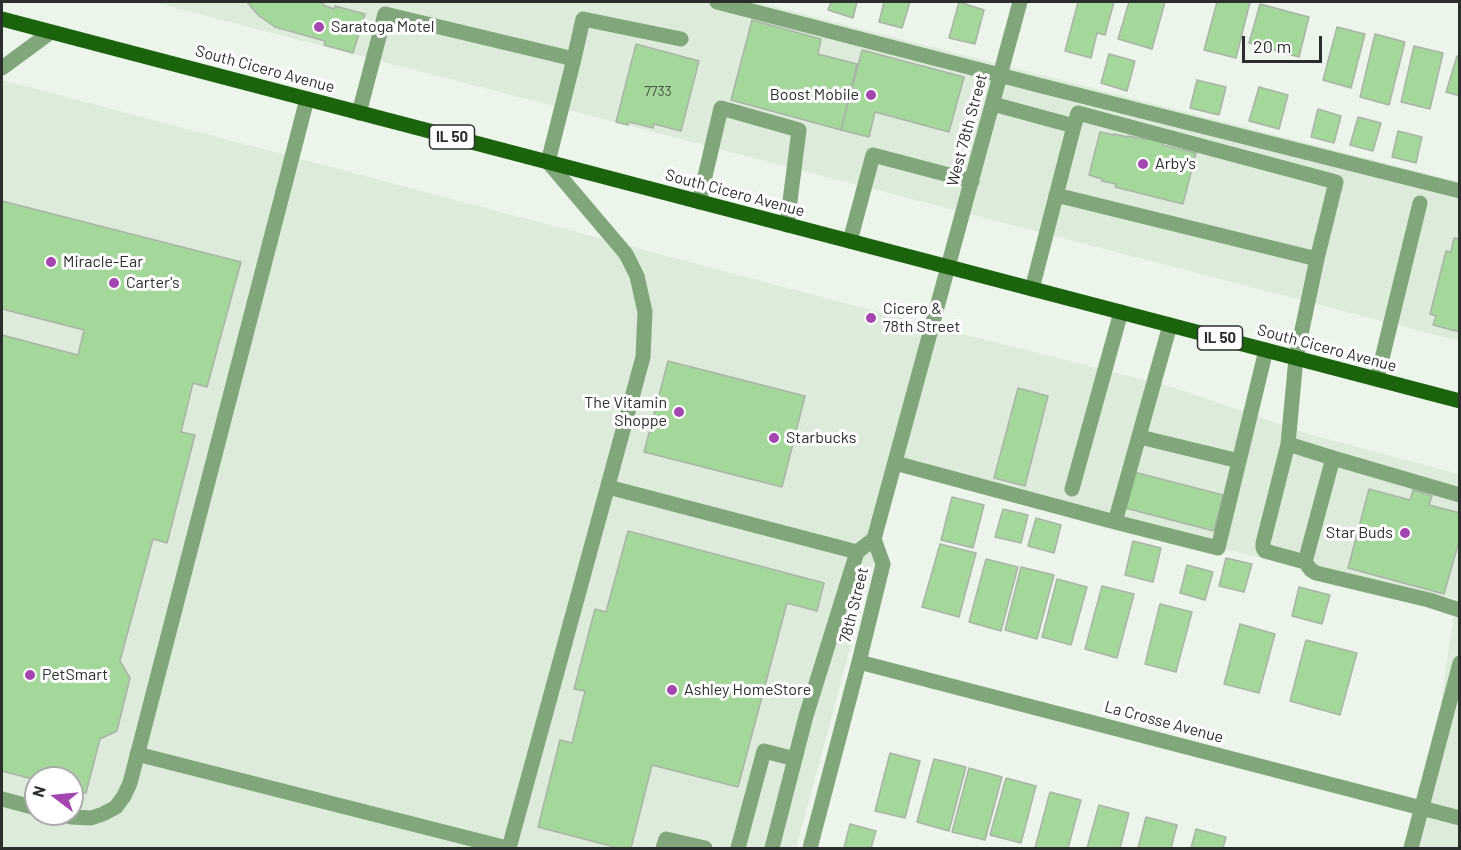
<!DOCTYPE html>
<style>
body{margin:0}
#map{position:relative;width:1461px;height:850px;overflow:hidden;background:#ebf5ea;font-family:Barlow,sans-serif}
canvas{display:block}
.frame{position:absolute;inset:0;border:3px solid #2b2f2b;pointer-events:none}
.north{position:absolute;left:24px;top:766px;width:60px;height:60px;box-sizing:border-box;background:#fff;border:2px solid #aaacaa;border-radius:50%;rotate:286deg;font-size:16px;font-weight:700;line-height:24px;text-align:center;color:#2b2f2b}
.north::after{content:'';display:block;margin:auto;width:21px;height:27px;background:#a346af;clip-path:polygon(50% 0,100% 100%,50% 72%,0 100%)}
.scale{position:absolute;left:1242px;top:36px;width:80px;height:27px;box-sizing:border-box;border:3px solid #2b2f2b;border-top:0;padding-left:8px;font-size:18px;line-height:21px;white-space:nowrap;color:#2b2f2b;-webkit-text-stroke:4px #fff;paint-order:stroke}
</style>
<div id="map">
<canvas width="1461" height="850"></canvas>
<div class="frame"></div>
<div class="north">N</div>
<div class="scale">20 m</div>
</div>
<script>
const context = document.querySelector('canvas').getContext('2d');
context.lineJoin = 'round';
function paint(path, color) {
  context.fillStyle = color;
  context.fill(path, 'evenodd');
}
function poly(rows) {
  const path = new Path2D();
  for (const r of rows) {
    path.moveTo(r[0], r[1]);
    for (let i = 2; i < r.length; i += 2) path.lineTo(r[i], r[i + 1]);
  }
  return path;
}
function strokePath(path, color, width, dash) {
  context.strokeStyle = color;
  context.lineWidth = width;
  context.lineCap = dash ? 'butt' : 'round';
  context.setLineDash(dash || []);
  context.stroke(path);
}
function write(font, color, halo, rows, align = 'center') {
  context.font = font + ' Barlow,sans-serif';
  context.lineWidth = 6;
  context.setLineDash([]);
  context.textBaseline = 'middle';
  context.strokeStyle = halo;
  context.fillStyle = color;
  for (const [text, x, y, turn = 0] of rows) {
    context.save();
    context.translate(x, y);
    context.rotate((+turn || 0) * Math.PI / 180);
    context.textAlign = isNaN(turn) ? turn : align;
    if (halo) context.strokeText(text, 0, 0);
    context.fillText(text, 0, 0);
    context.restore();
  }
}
paint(poly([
 [153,2,756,2,1459,182,1459,341],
 [2,80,935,327,1172,387,1312,435,1459,474,1459,848,1411,848,1431,774,1456,599,1218,548,900,465,796,848,2,848],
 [36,778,72,778,72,814,36,814]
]), '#dcebda');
const building = poly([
 [247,2,324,2,323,5,334,9,335,6,365,14,353,53,324,45,325,41,275,27,259,16,247,2],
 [831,2,857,2,853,18,828,10,831,2],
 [884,2,910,2,902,28,879,22,884,2],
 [959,2,984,10,975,44,949,38,959,2],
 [1078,2,1114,2,1105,35,1097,33,1091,58,1065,51,1078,2],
 [1129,2,1165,2,1152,49,1118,39,1129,2],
 [1217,2,1250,2,1236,58,1204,50,1217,2],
 [1260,4,1309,17,1299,57,1249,43,1260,4],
 [752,20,821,39,818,54,857,64,841,130,731,100,752,20],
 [1337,27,1365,34,1351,88,1323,80,1337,27],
 [1375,34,1405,42,1389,105,1360,97,1375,34],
 [636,44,699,61,681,131,654,124,653,128,629,122,628,125,616,122,636,44],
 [1414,46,1443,53,1430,109,1401,102,1414,46],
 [862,50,964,77,949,132,875,112,869,137,841,130,862,50],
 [1109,54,1135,61,1127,91,1101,83,1109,54],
 [1457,56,1460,57,1460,96,1446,92,1457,56],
 [1197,80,1226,87,1219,115,1190,108,1197,80],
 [1259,87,1288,95,1279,129,1249,121,1259,87],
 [1318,109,1341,116,1334,143,1311,137,1318,109],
 [1358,117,1381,123,1373,151,1350,145,1358,117],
 [1398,131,1422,137,1416,163,1392,157,1398,131],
 [1100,132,1114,135,1114,134,1128,137,1128,136,1148,140,1149,138,1163,141,1162,145,1196,153,1183,204,1115,187,1116,184,1102,181,1102,179,1089,175,1100,132],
 [2,201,241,262,207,387,193,383,181,432,195,435,167,543,153,539,120,661,130,678,117,731,100,739,86,793,72,789,72,778,36,778,36,780,2,771,2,335,78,355,84,330,2,309,2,201],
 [1454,238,1460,239,1460,332,1433,325,1436,316,1430,314,1446,251,1451,252,1454,238],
 [668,361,805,396,782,487,644,452,668,361],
 [1018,388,1048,396,1025,486,994,478,1018,388],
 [1134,472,1223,495,1214,531,1125,508,1134,472],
 [1369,489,1410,500,1413,490,1432,496,1429,505,1460,513,1460,538,1444,594,1348,568,1369,489],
 [952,497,984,505,973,548,941,540,952,497],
 [1003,509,1028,515,1021,543,995,537,1003,509],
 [1036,518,1061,525,1054,553,1028,546,1036,518],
 [628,531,824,583,817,611,787,603,738,787,652,765,631,848,618,848,538,827,560,740,572,743,585,691,574,689,595,609,606,612,628,531],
 [1133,541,1161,548,1153,582,1125,575,1133,541],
 [940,544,976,553,959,617,922,607,940,544],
 [1226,558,1252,564,1244,592,1219,586,1226,558],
 [986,559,1018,567,1001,631,969,622,986,559],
 [1187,565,1213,572,1205,600,1180,593,1187,565],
 [1021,567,1054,575,1037,639,1005,630,1021,567],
 [1057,579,1087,587,1071,645,1042,637,1057,579],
 [1102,586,1134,594,1117,658,1085,649,1102,586],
 [1299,587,1330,595,1322,624,1292,616,1299,587],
 [1160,604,1192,612,1176,672,1145,664,1160,604],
 [1240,624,1275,634,1259,693,1224,684,1240,624],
 [1306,640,1357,653,1340,715,1290,701,1306,640],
 [890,753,920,761,905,818,875,811,890,753],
 [934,759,966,767,949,831,917,822,934,759],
 [969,768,1002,777,985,840,952,832,969,768],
 [1006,778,1036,786,1021,843,990,835,1006,778],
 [1050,792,1081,800,1068,848,1035,848,1050,792],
 [1099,805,1129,813,1120,848,1087,848,1099,805],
 [1146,817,1177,825,1171,848,1138,848,1146,817],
 [850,824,876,831,871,848,844,848,850,824],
 [1196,829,1226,837,1223,848,1191,848,1196,829]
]);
paint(building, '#a3d89a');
strokePath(building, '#abb3a9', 1.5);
strokePath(poly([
 [717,2,1038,85,1460,191],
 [574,59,583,19,681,39],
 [2,68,51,32],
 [993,104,1074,126,1032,289],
 [359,113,385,14,574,59,548,162,626,254,637,276,645,312,643,357,509,848],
 [1074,126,1078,113,1336,182,1317,259],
 [1056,195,1317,259,1296,358,1288,444,1263,543,1263,548,1265,551,1305,562,1333,458],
 [699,202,721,108,799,130,787,225],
 [850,241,873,155,972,181],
 [1377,379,1420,203],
 [1140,437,1239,461],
 [1288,444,1333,458,1460,495],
 [895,463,1115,522,1218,548,1266,350],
 [608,487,857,552],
 [1072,489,1121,312],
 [1115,522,1170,325],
 [1305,562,1311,570,1316,573,1429,600,1460,610],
 [859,662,1460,818],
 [137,754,507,848],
 [2,799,36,808],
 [60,814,71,817,91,818,103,814,116,807,124,796,130,783,307,99],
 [663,848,666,839,705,848],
 [738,848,764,751,795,759],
 [772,848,806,716,857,552,874,539],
 [810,848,859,662,883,564,874,539,1020,2],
 [1411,848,1460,663]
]), '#82a67b', 15);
strokePath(poly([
 [2,19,1460,401]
]), '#1b640d', 15);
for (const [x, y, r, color] of [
 [319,27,6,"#a346af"],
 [871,95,6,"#a346af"],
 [1143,164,6,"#a346af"],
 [51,262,6,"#a346af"],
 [114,283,6,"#a346af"],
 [871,318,6,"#a346af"],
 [679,412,6,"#a346af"],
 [774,438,6,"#a346af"],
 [1405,533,6,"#a346af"],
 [30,675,6,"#a346af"],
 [672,690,6,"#a346af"]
]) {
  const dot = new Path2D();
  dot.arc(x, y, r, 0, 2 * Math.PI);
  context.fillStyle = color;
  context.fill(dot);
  strokePath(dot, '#fff', 2);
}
write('14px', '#495947', null, [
 ["7733",658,91]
]);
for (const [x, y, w] of [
 [452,137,45],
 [1220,338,45]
]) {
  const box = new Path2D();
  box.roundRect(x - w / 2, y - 12, w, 24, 4.5);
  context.fillStyle = '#fff';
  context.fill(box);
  strokePath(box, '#2b2f2b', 1.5);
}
write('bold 15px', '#2b2f2b', null, [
 ["IL 50",452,137],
 ["IL 50",1220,338]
]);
write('16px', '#2b2f2b', '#fff', [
 ["Saratoga Motel",331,27],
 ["Boost Mobile",859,95,"right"],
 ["Arby's",1155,164],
 ["Miracle-Ear",63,262],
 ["Carter's",126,283],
 ["Cicero &",883,309],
 ["78th Street",883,327],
 ["The Vitamin",667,403,"right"],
 ["Shoppe",667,421,"right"],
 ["Starbucks",786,438],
 ["Star Buds",1393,533,"right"],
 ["PetSmart",42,675],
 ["Ashley HomeStore",684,690]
], 'left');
write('16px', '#2b2f2b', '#fff', [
 ["South Cicero Avenue",265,69,15],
 ["West 78th Street",967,130,-75],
 ["South Cicero Avenue",735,193,15],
 ["South Cicero Avenue",1327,348,15],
 ["78th Street",854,605,-76],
 ["La Crosse Avenue",1164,722,15]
]);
</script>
